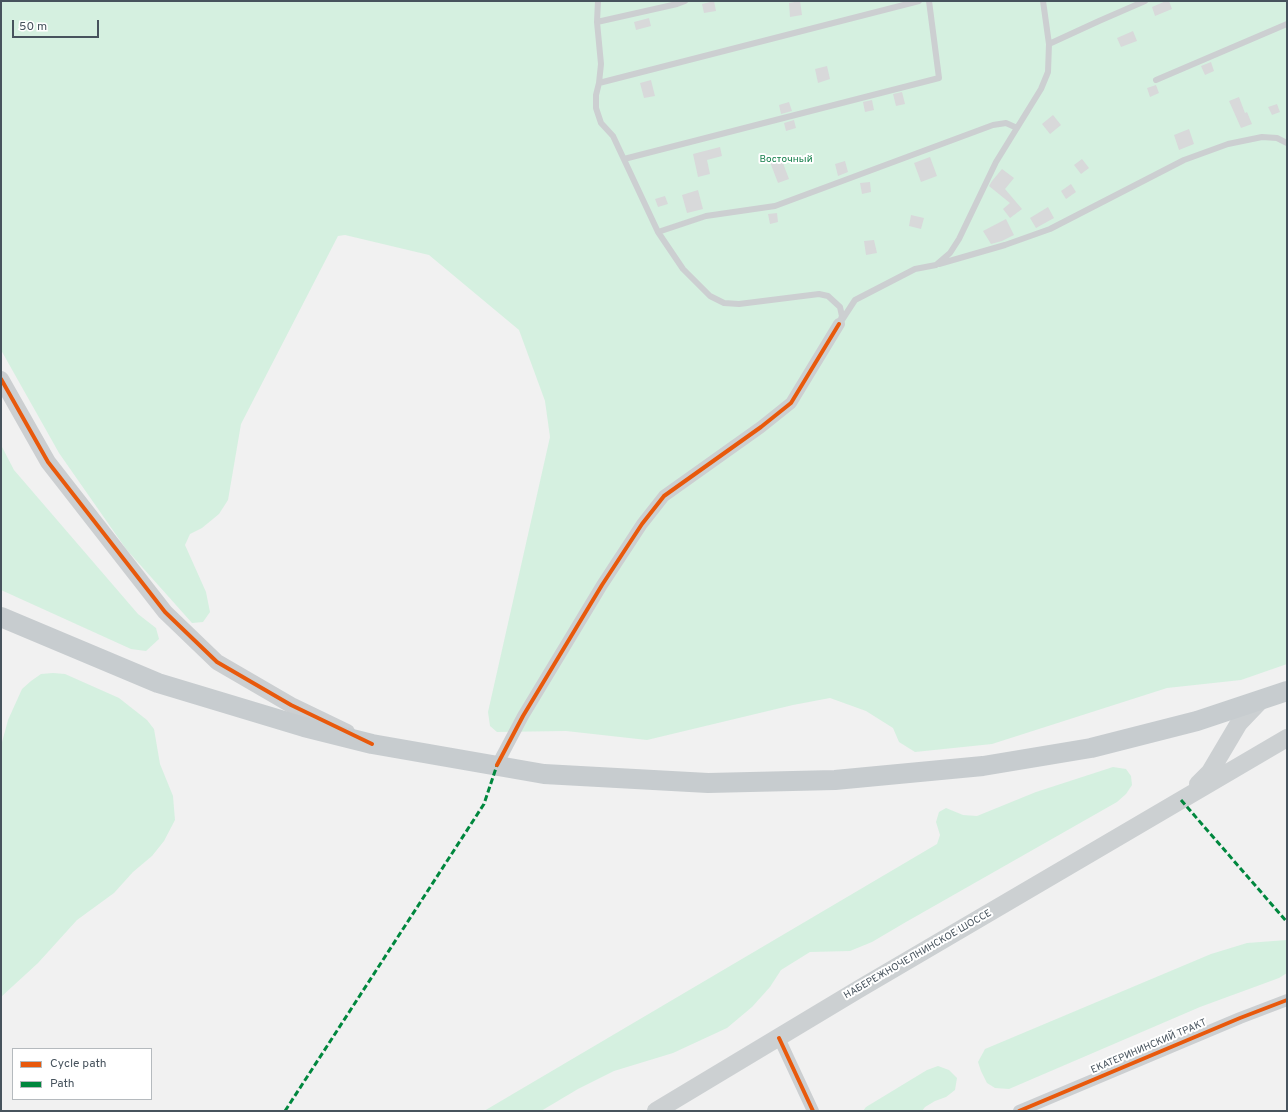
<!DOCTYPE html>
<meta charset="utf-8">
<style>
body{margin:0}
#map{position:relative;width:1288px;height:1112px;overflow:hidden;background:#f1f1f1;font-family:Overpass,sans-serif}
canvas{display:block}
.frame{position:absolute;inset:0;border:2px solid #47535d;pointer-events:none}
.legend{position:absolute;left:12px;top:1048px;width:140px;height:52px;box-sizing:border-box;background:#fff;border:1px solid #b5babe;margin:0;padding:5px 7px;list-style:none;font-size:12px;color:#47535d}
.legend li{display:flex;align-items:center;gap:8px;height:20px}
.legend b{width:20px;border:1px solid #b5babe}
.scale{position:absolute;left:12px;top:20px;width:87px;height:18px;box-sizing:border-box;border:2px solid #47535d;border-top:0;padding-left:5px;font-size:12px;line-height:14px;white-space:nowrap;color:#47535d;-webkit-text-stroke:3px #fff;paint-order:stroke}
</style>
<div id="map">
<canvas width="1288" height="1112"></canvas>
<div class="frame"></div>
<ul class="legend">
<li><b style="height:5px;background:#e8590c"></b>Cycle path</li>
<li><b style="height:5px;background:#00873e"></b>Path</li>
</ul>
<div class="scale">50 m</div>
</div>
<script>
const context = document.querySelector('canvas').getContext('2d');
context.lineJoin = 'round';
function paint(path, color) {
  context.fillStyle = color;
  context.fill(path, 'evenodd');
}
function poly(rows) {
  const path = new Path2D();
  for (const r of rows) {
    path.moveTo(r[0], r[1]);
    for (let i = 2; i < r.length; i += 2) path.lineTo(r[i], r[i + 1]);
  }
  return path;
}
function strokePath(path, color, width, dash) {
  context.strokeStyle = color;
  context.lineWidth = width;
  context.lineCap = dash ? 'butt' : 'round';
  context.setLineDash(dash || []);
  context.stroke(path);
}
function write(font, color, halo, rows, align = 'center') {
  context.font = font + ' Overpass,sans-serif';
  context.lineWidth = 4;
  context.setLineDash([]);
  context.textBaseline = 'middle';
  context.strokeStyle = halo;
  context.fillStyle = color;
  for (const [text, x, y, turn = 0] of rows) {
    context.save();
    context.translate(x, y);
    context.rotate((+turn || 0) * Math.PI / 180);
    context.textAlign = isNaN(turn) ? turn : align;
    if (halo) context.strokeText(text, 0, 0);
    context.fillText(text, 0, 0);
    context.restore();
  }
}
paint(poly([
 [1,1,1287,1,1287,664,1241,680,1167,688,992,744,915,752,899,742,893,728,866,711,830,698,793,705,647,740,566,731,497,732,490,726,488,712,550,437,545,401,519,330,429,255,345,235,338,236,241,424,228,500,219,514,202,528,190,534,185,545,206,592,210,612,203,622,192,623,126,549,59,453,1,350],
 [1,445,14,470,138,614,156,628,159,639,146,651,131,649,1,590],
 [53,673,65,674,119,698,147,720,154,729,160,764,173,796,175,820,164,841,152,856,133,872,114,893,77,920,38,963,1,997,1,746,8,720,22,689,31,681,41,674],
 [1113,767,1126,769,1131,776,1132,785,1126,794,1117,802,906,922,872,942,850,951,810,952,781,970,770,987,752,1007,727,1028,673,1053,614,1071,578,1089,541,1111,484,1111,937,844,940,835,936,822,939,812,946,808,963,815,977,816,1036,792],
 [1287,940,1287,973,1279,978,1200,1007,1009,1089,995,1088,987,1083,981,1071,978,1062,985,1049,1211,954,1247,943],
 [938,1066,949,1070,957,1078,955,1090,946,1097,935,1101,925,1107,922,1111,863,1111,866,1107,927,1070]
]), '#d5f0e0');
paint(poly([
 [714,1,716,11,704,13,702,4],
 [800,1,802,15,790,17,789,3],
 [1166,1,1169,1,1172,9,1155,16,1152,7],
 [649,18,651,26,636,30,634,22],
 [1133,31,1137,41,1121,47,1117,38],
 [1211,62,1214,71,1205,75,1201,66],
 [827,66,830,79,818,83,815,69],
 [651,80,655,96,644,98,640,83],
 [1156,85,1159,93,1150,97,1147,88],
 [902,92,905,104,896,106,893,94],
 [1239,97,1245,113,1247,112,1252,124,1241,128,1229,101],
 [872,100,874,110,865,112,863,102],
 [789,102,792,111,781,114,779,105],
 [1277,104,1280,112,1272,115,1268,107],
 [1053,115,1061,125,1050,134,1042,124],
 [794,120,796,128,786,131,784,123],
 [1189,129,1194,144,1179,150,1174,135],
 [720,147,722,156,707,160,710,174,698,177,693,154],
 [930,157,937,176,921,182,914,163],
 [781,158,789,179,778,183,770,162],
 [1082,159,1089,168,1081,174,1074,165],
 [845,161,848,172,838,176,835,164],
 [1002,169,1014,178,1005,189,1022,209,1010,218,1003,209,1010,203,989,186,992,181],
 [870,182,871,192,862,194,860,183],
 [1071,184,1076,192,1066,199,1061,191],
 [698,190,703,209,687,213,682,195],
 [665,196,668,204,658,207,655,199],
 [1048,207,1054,218,1036,228,1030,218],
 [777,213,778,222,770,224,768,214],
 [911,215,924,218,921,229,909,226],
 [1006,219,1014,235,1002,241,991,244,983,231],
 [874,240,877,253,866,255,864,241]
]), '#d8d9da');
strokePath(poly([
 [598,1,597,22,601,64,599,83,596,95,596,108,601,123,613,136,658,232,683,269,710,296,724,303,739,304,819,294,828,296,840,307,842,316,839,324],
 [597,22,677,4,685,1],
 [1049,44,1099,21,1145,1],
 [1156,80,1287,24],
 [599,83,919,1],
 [624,159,939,78,929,1],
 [658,232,706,216,775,206,993,125,1006,123,1017,128],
 [939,264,1005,245,1050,229,1184,160,1228,144,1262,137,1277,138,1287,143],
 [842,320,855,300,915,269,936,265,950,253,959,239,996,162,1041,89,1048,72,1049,44,1043,1]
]), '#cccfd1', 6);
strokePath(poly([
 [497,765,523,716,602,585,642,524,664,496,761,427,791,403,839,324],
 [779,1038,813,1111],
 [1019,1111,1240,1018,1287,1000]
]), '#cccfd1', 12);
strokePath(poly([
 [1,379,48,462,165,612,217,662,291,705,347,732]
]), '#cccfd1', 16);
strokePath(poly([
 [1198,784,1210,772,1239,723,1260,701],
 [656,1111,859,989,1287,738]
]), '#ccd0d2', 18);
strokePath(poly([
 [1,617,158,683,304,727,372,744,544,774,708,783,835,780,983,766,1091,748,1197,721,1287,691]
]), '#c7cccf', 20);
strokePath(poly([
 [1181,800,1287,922],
 [285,1111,484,804,497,765]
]), '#00873e', 3, [6, 3]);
strokePath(poly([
 [1,379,48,462,165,612,217,662,291,705,372,744],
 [497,765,523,716,602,585,642,524,664,496,761,427,791,403,839,324],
 [779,1038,813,1111],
 [1019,1111,1240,1018,1287,1000]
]), '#e8590c', 4);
write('10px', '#17804d', '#fff', [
 ["Восточный",786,160]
]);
write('10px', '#47535d', '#fff', [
 ["НАБЕРЕЖНОЧЕЛНИНСКОЕ ШОССЕ",918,955,-30],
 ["ЕКАТЕРИНИНСКИЙ ТРАКТ",1149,1047,-23]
]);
</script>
